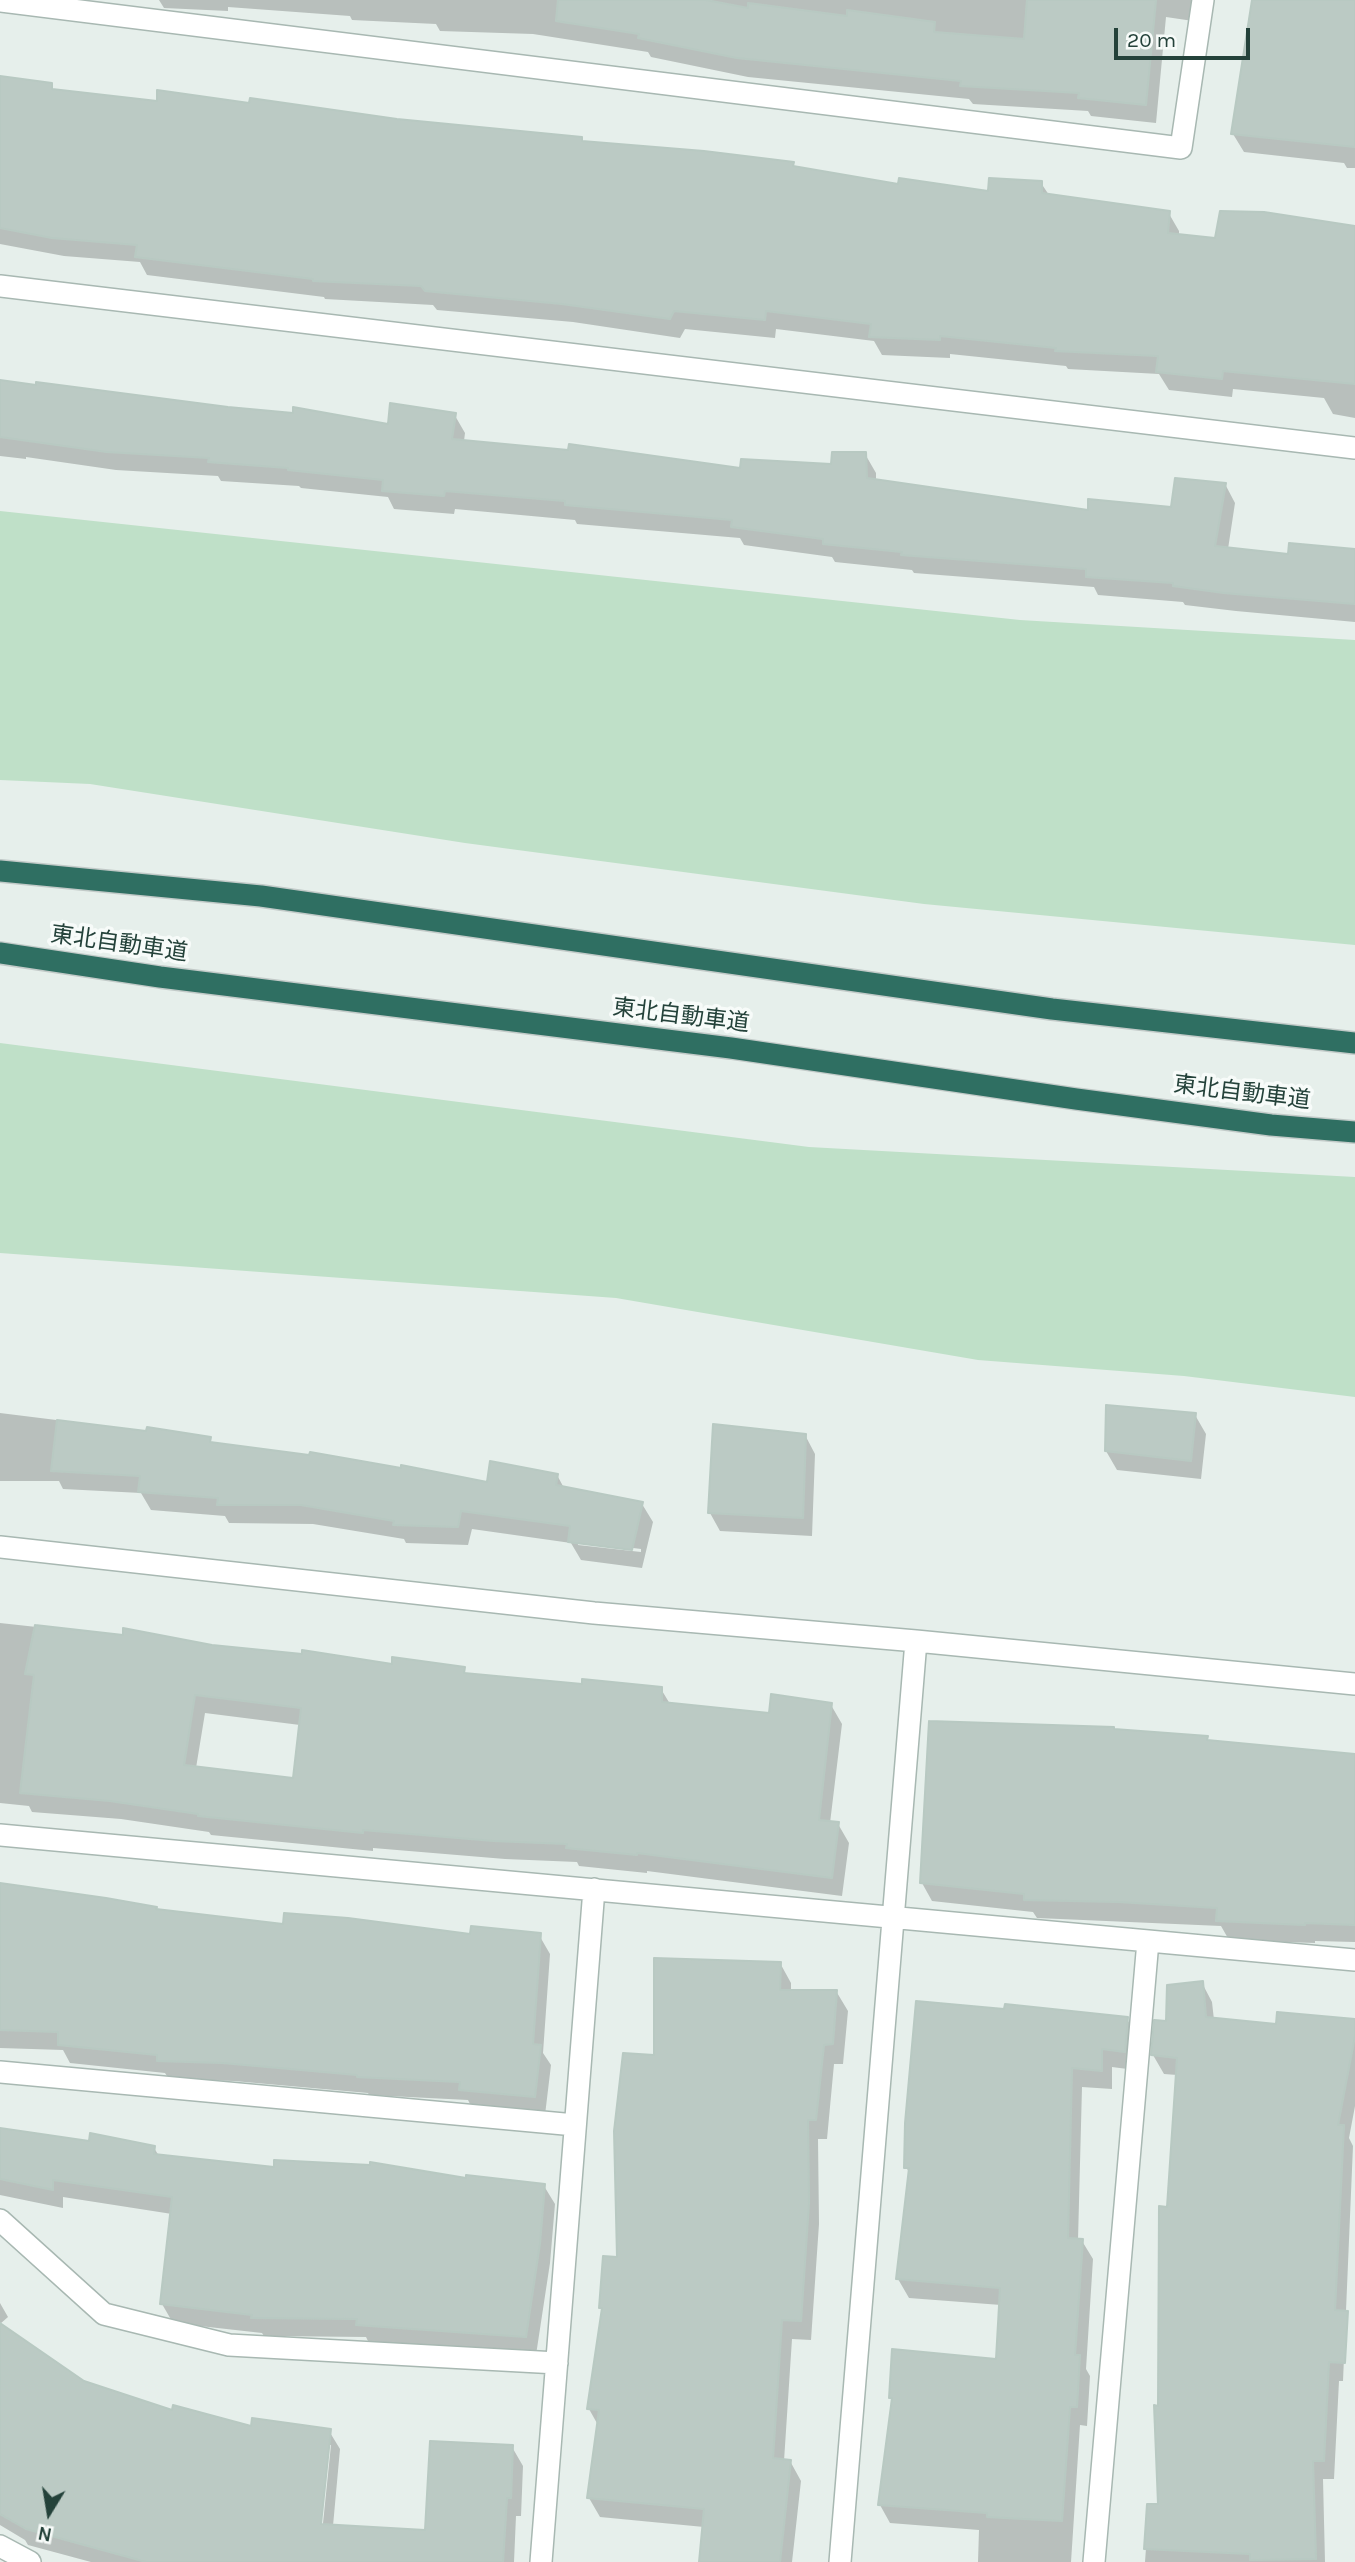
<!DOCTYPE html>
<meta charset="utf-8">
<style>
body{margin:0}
#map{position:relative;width:1355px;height:2562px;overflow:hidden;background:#e6efeb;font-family:Karla,sans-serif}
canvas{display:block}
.north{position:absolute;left:14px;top:2478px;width:70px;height:70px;-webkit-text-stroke:5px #f7fbf9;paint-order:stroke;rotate:191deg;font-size:19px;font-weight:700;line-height:28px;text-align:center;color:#24423a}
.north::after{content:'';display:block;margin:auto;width:24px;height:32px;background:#24423a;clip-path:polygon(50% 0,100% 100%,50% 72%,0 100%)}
.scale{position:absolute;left:1114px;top:28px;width:136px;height:32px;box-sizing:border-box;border:4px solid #24423a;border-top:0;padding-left:9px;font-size:21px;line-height:24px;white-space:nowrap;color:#24423a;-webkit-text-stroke:5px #f7fbf9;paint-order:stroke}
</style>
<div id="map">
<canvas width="1355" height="2562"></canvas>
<div class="north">N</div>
<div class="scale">20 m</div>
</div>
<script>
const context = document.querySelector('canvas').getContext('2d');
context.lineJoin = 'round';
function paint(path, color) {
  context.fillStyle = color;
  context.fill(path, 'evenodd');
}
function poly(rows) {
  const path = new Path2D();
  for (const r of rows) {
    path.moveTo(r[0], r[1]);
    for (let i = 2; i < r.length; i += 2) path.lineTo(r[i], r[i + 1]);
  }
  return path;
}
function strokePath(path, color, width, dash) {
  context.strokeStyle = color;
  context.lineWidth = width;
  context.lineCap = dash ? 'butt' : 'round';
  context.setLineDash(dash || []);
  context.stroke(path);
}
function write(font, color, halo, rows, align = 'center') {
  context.font = font + ' Karla,"Noto Sans JP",sans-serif';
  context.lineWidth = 7;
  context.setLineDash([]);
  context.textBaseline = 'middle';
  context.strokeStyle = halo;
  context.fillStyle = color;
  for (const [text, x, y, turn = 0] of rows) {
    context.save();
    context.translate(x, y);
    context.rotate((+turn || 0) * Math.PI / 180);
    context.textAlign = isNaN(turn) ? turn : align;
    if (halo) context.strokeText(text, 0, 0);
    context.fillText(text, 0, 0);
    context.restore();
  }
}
paint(poly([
 [0,511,1020,620,1355,640,1355,945,924,904,465,843,90,784,0,780],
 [0,1043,809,1147,1355,1177,1355,1397,1184,1376,978,1360,616,1298,0,1253]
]), '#bfe0c8');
paint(poly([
 [159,0,1194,0,1193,21,1166,17,1156,123,1091,116,1088,111,973,104,969,99,748,77,651,57,648,52,533,34,440,31,436,24,352,20,350,16,228,7,228,11,164,8],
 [1253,0,1355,0,1355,168,1347,168,1344,163,1244,152,1233,134],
 [158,103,251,105,581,139,584,143,793,164,795,168,900,186,989,193,1041,183,1049,195,1168,212,1179,231,1179,236,1217,240,1355,228,1355,418,1333,414,1324,398,1233,389,1232,397,1169,390,1159,374,1068,369,1066,366,950,354,950,358,882,355,874,341,776,329,775,338,685,329,680,338,573,322,437,310,433,305,325,299,324,297,147,275,140,262,64,256,0,244,0,155],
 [0,381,390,426,454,414,465,433,464,441,741,470,833,466,865,454,876,473,876,481,1089,512,1173,508,1225,484,1235,503,1228,549,1289,556,1355,550,1355,622,1236,611,1185,605,1183,602,1098,595,1094,587,914,573,912,570,835,562,832,557,744,545,740,538,577,524,575,520,455,509,454,514,394,509,388,497,301,488,299,486,221,481,218,476,116,470,26,457,26,459,0,456],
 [0,1413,209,1439,212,1444,489,1484,557,1475,564,1488,642,1504,653,1522,642,1568,581,1560,571,1543,472,1529,468,1545,406,1543,404,1539,313,1524,229,1523,225,1516,151,1510,141,1493,63,1489,59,1481,0,1481],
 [578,1541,641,1549,641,1552,578,1545],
 [1195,1415,1206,1434,1201,1479,1117,1470,1106,1451],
 [805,1435,815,1454,812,1536,720,1531,710,1513],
 [0,1623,393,1666,463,1669,467,1675,583,1686,661,1689,670,1704,770,1715,831,1705,842,1724,830,1823,838,1824,849,1843,842,1896,647,1871,647,1873,579,1866,577,1862,505,1859,373,1848,373,1851,211,1835,209,1832,121,1819,32,1812,29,1806,0,1803],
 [205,1713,300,1725,295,1780,196,1768],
 [1114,1731,1206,1737,1209,1742,1355,1756,1355,1942,1315,1941,1315,1943,1229,1940,1221,1926,1037,1918,1033,1912,932,1901,922,1883],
 [0,1885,106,1899,191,1915,285,1926,472,1936,539,1935,550,1954,543,2053,551,2065,545,2115,472,2108,468,2100,369,2095,368,2093,234,2081,169,2079,165,2073,70,2063,63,2050,0,2048],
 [780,1963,791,1983,791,1991,836,1991,848,2011,843,2064,834,2064,827,2139,818,2139,819,2224,811,2340,792,2339,784,2461,790,2461,801,2481,792,2562,701,2562,704,2527,600,2517,589,2498,598,2425,589,2409,604,2312,601,2307,619,2259,656,2057],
 [1202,1983,1212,2002,1214,2020,1278,2026,1355,2021,1355,2106,1349,2138,1353,2146,1343,2381,1339,2381,1334,2479,1323,2479,1325,2562,1145,2562,1149,2506,1160,2506,1160,2407,1177,2075,1164,2074,1153,2055,1168,2023],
 [1127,2019,1138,2038,1135,2070,1112,2067,1112,2089,1082,2087,1078,2240,1082,2241,1093,2259,1086,2369,1090,2376,1087,2426,1080,2425,1071,2562,978,2562,979,2530,890,2523,880,2505,893,2402,891,2398,998,2360,1001,2305,909,2298,898,2279,910,2174,906,2167],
 [0,2130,90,2143,154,2148,159,2156,276,2169,544,2186,555,2204,550,2263,536,2355,369,2343,366,2337,264,2336,262,2333,173,2323,162,2304,172,2214,63,2197,63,2208,0,2195],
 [0,2303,8,2317,0,2324],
 [0,2325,83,2382,173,2412,253,2428,329,2431,340,2449,333,2526,426,2532,512,2447,523,2466,521,2516,516,2516,514,2562,91,2562,28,2545,25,2540,0,2525],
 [327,2445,331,2445,322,2533,319,2533]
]), '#0003');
const building = poly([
 [558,0,706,0,748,8,748,3,847,16,847,10,935,22,934,32,1024,39,1027,0,1156,0,1146,105,1078,98,1079,93,960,86,961,81,737,58,638,38,639,34,556,21,558,0],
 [1252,0,1355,0,1355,147,1231,134,1252,0],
 [0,76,52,83,52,89,157,101,157,90,249,103,250,98,397,119,582,137,582,141,704,151,794,162,793,166,898,184,899,178,988,191,989,178,1042,181,1042,193,1170,211,1168,233,1215,238,1220,211,1264,212,1355,226,1355,384,1223,371,1222,379,1156,372,1158,356,1055,351,1056,348,940,336,940,340,869,337,871,324,766,311,765,320,674,311,670,319,562,304,425,291,421,286,313,281,313,279,135,257,137,245,52,238,0,228,0,76],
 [0,380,36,385,36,382,228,407,293,413,293,407,388,424,390,403,456,413,452,439,568,450,569,444,740,468,741,459,831,464,832,452,866,452,867,478,1088,510,1088,499,1171,507,1175,478,1226,483,1215,546,1288,554,1289,543,1355,549,1355,604,1224,593,1173,586,1173,583,1086,577,1086,569,901,555,902,552,823,544,823,539,731,527,732,520,565,505,565,501,445,491,444,496,382,491,383,480,288,470,288,468,208,462,209,458,107,452,0,437,0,380],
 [1106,1405,1196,1413,1191,1461,1105,1451,1106,1405],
 [57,1420,146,1431,147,1427,211,1437,210,1442,309,1455,310,1452,401,1468,401,1465,487,1482,490,1461,558,1474,556,1485,643,1502,632,1550,568,1542,570,1526,461,1511,458,1527,393,1525,394,1521,301,1505,217,1505,218,1498,138,1492,140,1476,51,1471,57,1420],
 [713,1424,806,1434,803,1518,708,1513,713,1424],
 [35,1625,123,1635,123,1628,212,1645,302,1654,302,1650,392,1664,392,1657,465,1667,464,1673,582,1684,582,1679,662,1687,662,1702,769,1713,771,1694,832,1703,819,1820,839,1822,832,1878,637,1853,637,1855,566,1848,567,1844,494,1841,363,1830,363,1833,198,1816,198,1814,110,1801,20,1793,34,1675,25,1674,35,1625],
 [195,1695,301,1708,293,1778,184,1765,195,1695],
 [929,1721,1114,1727,1114,1729,1208,1736,1207,1740,1355,1754,1355,1925,1305,1923,1305,1925,1216,1921,1217,1908,1119,1902,1024,1900,1024,1894,920,1883,929,1721],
 [0,1883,106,1898,157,1907,156,1909,283,1924,284,1913,348,1918,470,1934,471,1926,541,1933,533,2044,541,2045,535,2097,459,2090,460,2082,357,2077,357,2075,223,2063,157,2061,157,2055,58,2045,58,2032,0,2030,0,1883],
 [654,1958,781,1962,780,1990,837,1990,833,2044,824,2045,816,2120,808,2120,809,2203,801,2321,782,2320,773,2458,791,2460,780,2562,699,2562,704,2509,587,2498,599,2410,587,2409,602,2308,599,2308,603,2256,617,2257,614,2131,623,2053,654,2055,654,1958],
 [1203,1981,1206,2017,1276,2024,1277,2012,1355,2019,1355,2036,1338,2125,1344,2125,1335,2310,1348,2311,1345,2363,1329,2362,1324,2461,1313,2461,1316,2559,1250,2560,1250,2554,1144,2549,1147,2504,1158,2504,1154,2405,1158,2406,1159,2206,1167,2207,1177,2058,1151,2055,1154,2020,1166,2021,1167,1985,1203,1981],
 [916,2001,1004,2009,1005,2004,1128,2017,1125,2052,1102,2049,1102,2071,1072,2068,1068,2238,1083,2239,1075,2355,1080,2355,1077,2407,1070,2407,1062,2521,987,2517,987,2513,878,2505,892,2398,889,2398,892,2349,996,2359,1000,2288,896,2279,909,2168,904,2168,905,2123,916,2001],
 [0,2128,89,2141,90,2133,155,2146,154,2154,274,2167,274,2160,370,2165,370,2162,466,2178,466,2175,545,2184,540,2243,526,2337,356,2325,357,2319,251,2318,252,2315,160,2304,172,2197,53,2180,53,2190,0,2179,0,2128],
 [0,2323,84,2381,172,2410,173,2405,251,2426,252,2418,331,2429,321,2524,425,2530,430,2441,513,2445,511,2498,507,2498,503,2562,146,2562,26,2529,0,2514,0,2323]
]);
paint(building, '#bbcac4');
strokePath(building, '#b8c9c2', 2);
const minor = poly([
 [0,1,1181,148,1203,0],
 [0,286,1355,448],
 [0,1547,594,1613,916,1641,1355,1684],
 [0,1835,1355,1960],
 [0,2072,575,2125],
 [0,2220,104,2314,229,2345,557,2363],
 [0,2546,30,2562],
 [541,2562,594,1889],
 [840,2562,916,1641],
 [1094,2562,1148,1941]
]);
const highway = poly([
 [0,871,261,896,1052,1009,1355,1043],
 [0,953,160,977,731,1048,1076,1099,1271,1125,1355,1132]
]);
strokePath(minor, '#a8b8b2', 24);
strokePath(highway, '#c2cac8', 24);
strokePath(minor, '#fff', 21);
strokePath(highway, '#2f6f62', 21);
write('23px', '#24423a', '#f7fbf9', [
 ["東北自動車道",119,944,8],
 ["東北自動車道",681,1016,7],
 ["東北自動車道",1242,1093,7]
]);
</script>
